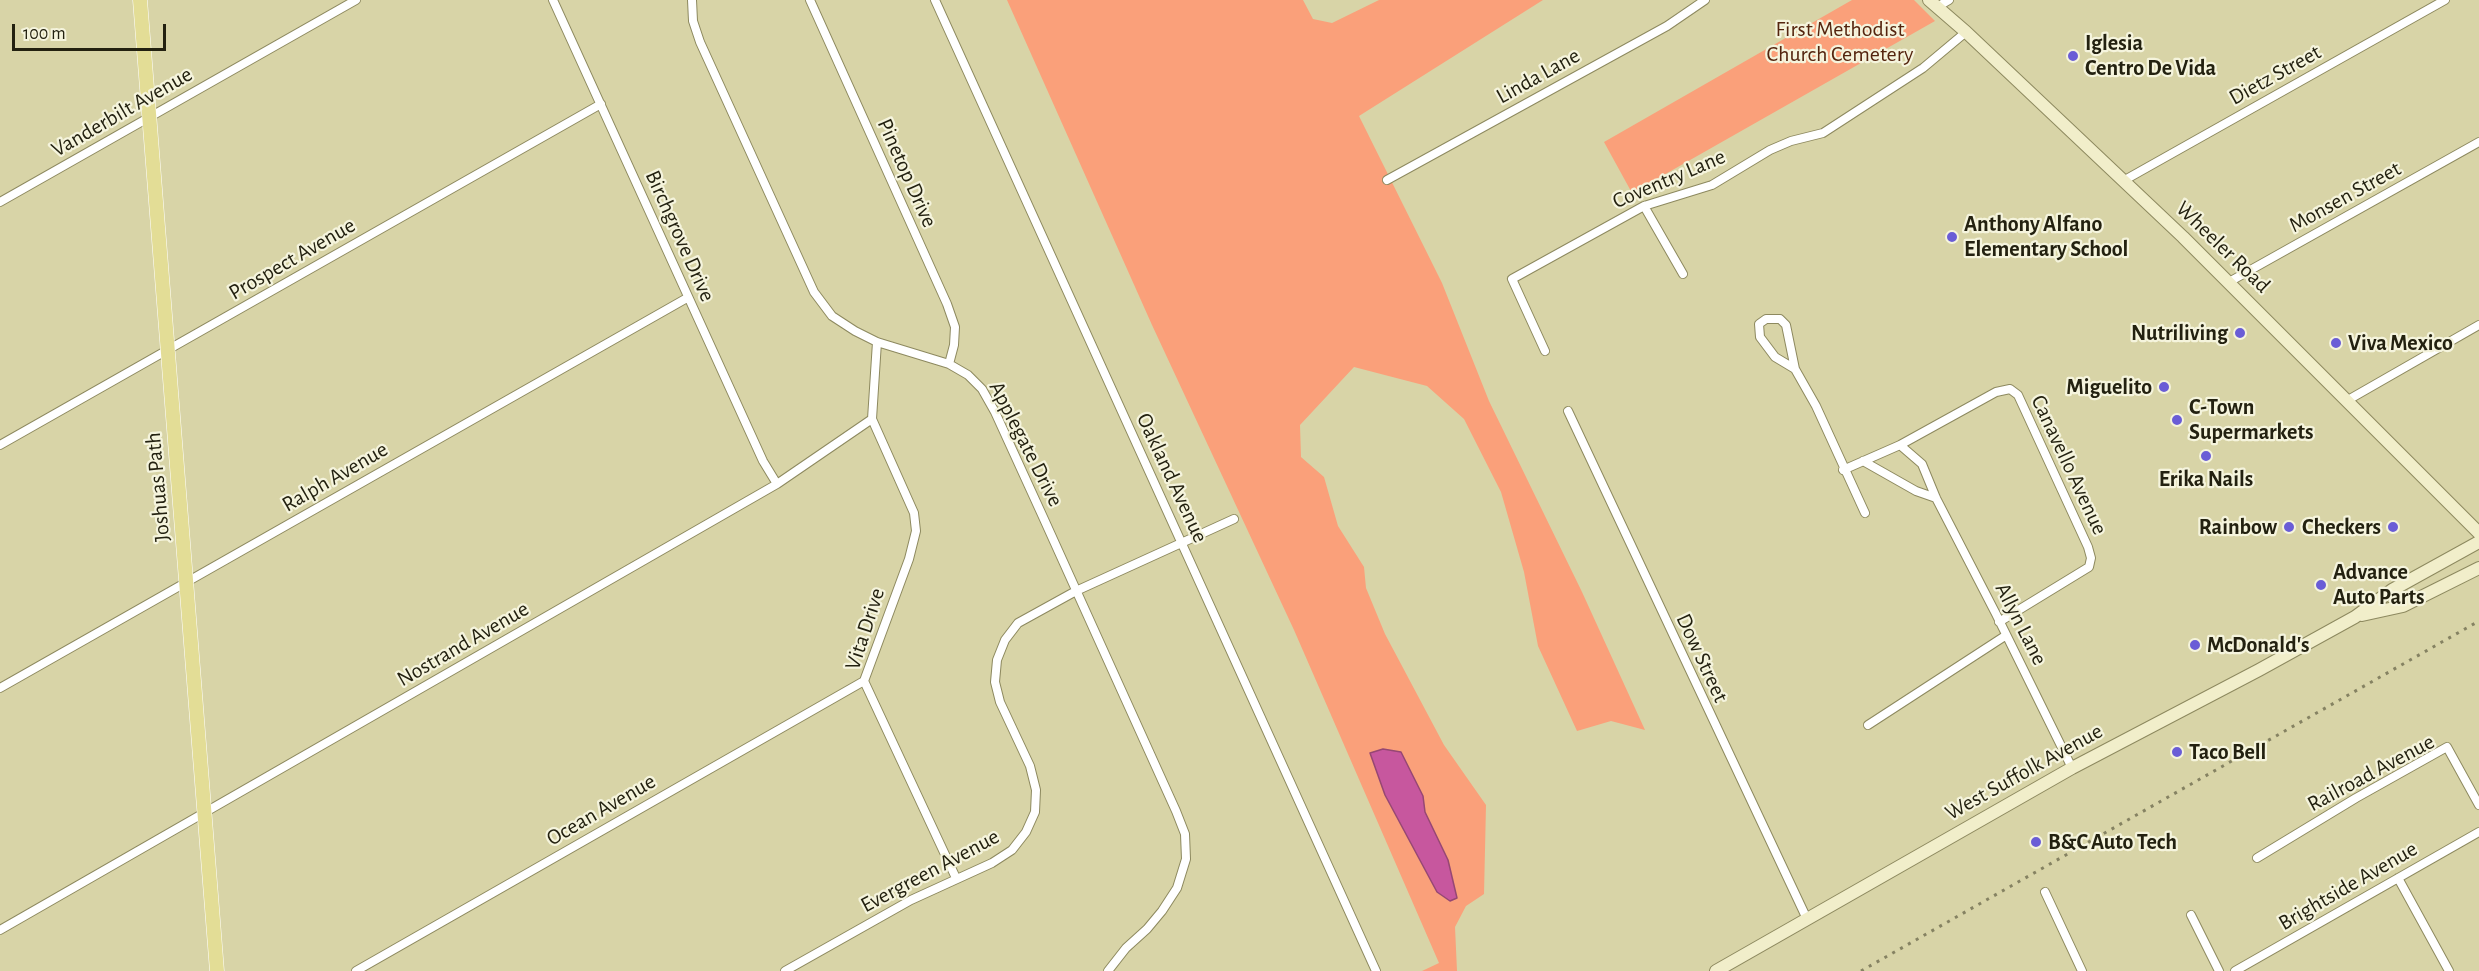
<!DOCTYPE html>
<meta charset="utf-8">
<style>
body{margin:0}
#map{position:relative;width:2479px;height:971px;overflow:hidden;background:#d8d4a7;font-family:"Alegreya Sans",sans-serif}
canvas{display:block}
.scale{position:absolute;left:12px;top:24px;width:154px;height:27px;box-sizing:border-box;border:3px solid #232110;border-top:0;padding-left:8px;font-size:18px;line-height:21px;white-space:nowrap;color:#232110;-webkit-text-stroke:4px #f5f4dd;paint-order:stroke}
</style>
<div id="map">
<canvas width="2479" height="971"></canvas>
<div class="scale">100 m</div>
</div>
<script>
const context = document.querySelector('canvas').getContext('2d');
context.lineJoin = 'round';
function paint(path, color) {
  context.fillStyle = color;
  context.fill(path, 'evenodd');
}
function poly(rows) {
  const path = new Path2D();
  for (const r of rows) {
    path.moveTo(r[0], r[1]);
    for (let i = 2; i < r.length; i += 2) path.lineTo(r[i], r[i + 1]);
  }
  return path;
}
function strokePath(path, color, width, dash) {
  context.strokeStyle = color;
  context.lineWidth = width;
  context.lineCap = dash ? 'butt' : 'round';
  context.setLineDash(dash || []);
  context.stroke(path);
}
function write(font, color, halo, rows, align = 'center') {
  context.font = font + ' "Alegreya Sans",sans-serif';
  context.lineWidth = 4.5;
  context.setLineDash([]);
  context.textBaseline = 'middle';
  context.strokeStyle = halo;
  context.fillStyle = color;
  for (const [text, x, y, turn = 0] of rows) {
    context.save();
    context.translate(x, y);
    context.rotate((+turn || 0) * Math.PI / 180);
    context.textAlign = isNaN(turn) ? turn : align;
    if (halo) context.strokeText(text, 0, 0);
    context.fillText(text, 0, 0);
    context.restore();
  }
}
paint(poly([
 [1007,0,1303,0,1313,19,1332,23,1379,0,1543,0,1359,116,1442,283,1489,401,1582,592,1645,730,1611,721,1577,731,1538,646,1524,572,1501,492,1464,419,1427,386,1354,367,1300,425,1301,457,1324,477,1338,526,1364,567,1366,588,1385,634,1444,745,1486,805,1484,894,1466,906,1455,927,1457,971,1422,971,1439,963,1294,630,1152,325],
 [1385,795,1423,796,1425,812,1448,860,1457,898,1450,901,1437,892],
 [1852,0,1914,0,1935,21,1632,193,1604,142]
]), '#faa07a');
const water = poly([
 [1383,749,1401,752,1423,796,1425,812,1448,860,1457,898,1450,901,1437,892,1385,795,1370,753,1383,749]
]);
paint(water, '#c7579e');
strokePath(water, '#964773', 1.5);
const street = poly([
 [553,0,763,461,777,484],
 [692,0,693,21,700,42,814,292,832,316,855,331,877,342,949,364,968,375,982,389,995,412,1043,517,1176,811,1185,834,1186,859,1177,888,1162,911,1147,929,1126,948,1108,971],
 [810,0,947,304,955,327,954,345,949,364],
 [935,0,1376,971],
 [1937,7,1949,0],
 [1387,180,1667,26,1705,0],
 [2123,181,2445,0],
 [0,202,356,0],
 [1644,206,1683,274],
 [2229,282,2479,142],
 [1545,351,1512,279,1644,206,1712,185,1770,150,1791,141,1823,133,1923,68,1966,32],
 [1795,369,1775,357,1760,337,1759,324,1766,319,1780,319,1786,325,1795,369,1816,406,1865,513],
 [2348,400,2479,325],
 [1568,411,1807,919],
 [872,419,914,513,916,531,909,559,864,681,956,878],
 [0,445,601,104],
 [1900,445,1922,464,1936,498,1996,614,2072,768],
 [1863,461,1916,491,1936,498],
 [1843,470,1900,445,1996,392,2010,389,2018,395,2088,547,2091,558,2089,567,1999,622],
 [0,688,687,298],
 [1868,725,2005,636],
 [2257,858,2356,798,2447,747,2479,805],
 [2398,878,2449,971],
 [2045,892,2082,971],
 [2191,915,2219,971],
 [0,930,777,484,872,419,877,342],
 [356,971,864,681],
 [785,971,911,900,992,863,1012,850,1026,832,1035,812,1036,790,1030,766,1000,702,995,682,997,660,1005,640,1018,623,1076,591,1234,519],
 [2235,971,2479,832]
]);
const secondary = poly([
 [1929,0,1966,32,2183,237,2479,533],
 [2362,615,2403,606,2479,568],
 [1716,971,2072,768,2259,670,2355,617,2392,590,2479,542]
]);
const primary = poly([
 [140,0,217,971]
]);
strokePath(street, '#8d895f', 10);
strokePath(secondary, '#8d895f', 14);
strokePath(primary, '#fff', 15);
strokePath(street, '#fff', 8);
strokePath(secondary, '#f1eeca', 12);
strokePath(primary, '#e3dd96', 14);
strokePath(poly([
 [1861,971,2479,621]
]), '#858262', 3, [3, 6]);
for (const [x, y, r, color] of [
 [2073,56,6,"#6a5dd6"],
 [1952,237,6,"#6a5dd6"],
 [2240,333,6,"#6a5dd6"],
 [2336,343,6,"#6a5dd6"],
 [2164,387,6,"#6a5dd6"],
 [2177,420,6,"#6a5dd6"],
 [2206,456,6,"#6a5dd6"],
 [2289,527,6,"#6a5dd6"],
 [2393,527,6,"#6a5dd6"],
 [2321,585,6,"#6a5dd6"],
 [2195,645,6,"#6a5dd6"],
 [2177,752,6,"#6a5dd6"],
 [2036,842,6,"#6a5dd6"]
]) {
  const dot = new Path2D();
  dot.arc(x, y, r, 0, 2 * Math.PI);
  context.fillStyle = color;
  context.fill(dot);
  strokePath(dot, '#f5f4dd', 2);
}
write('22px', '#54240e', '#f5f4dd', [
 ["First Methodist",1840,29],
 ["Church Cemetery",1840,54]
]);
write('bold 22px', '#232110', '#f5f4dd', [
 ["Iglesia",2085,43],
 ["Centro De Vida",2085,68],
 ["Anthony Alfano",1964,224],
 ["Elementary School",1964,249],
 ["Nutriliving",2228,333,"right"],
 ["Viva Mexico",2348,343],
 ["Miguelito",2152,387,"right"],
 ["C‑Town",2189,407],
 ["Supermarkets",2189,432],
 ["Erika Nails",2206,479,"center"],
 ["Rainbow",2277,527,"right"],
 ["Checkers",2381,527,"right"],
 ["Advance",2333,572],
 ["Auto Parts",2333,597],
 ["McDonald's",2207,645],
 ["Taco Bell",2189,752],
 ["B&C Auto Tech",2048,842]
], 'left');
write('22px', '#232110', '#f5f4dd', [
 ["Dietz Street",2275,75,-29],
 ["Linda Lane",1538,76,-29],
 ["Vanderbilt Avenue",122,112,-30],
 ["Pinetop Drive",907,173,66],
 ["Coventry Lane",1669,179,-23],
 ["Monsen Street",2345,197,-29],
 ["Birchgrove Drive",680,236,66],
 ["Wheeler Road",2223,247,44],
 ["Prospect Avenue",292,259,-30],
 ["Applegate Drive",1026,444,63],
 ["Canavello Avenue",2069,465,65],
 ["Ralph Avenue",335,477,-30],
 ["Oakland Avenue",1172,478,65],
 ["Joshuas Path",158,487,-95],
 ["Allyn Lane",2021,624,63],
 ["Vita Drive",865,629,-72],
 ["Nostrand Avenue",463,644,-30],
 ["Dow Street",1702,658,65],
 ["West Suffolk Avenue",2024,772,-29],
 ["Railroad Avenue",2371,773,-28],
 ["Ocean Avenue",601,810,-30],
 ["Evergreen Avenue",930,871,-28],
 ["Brightside Avenue",2348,886,-30]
]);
</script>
